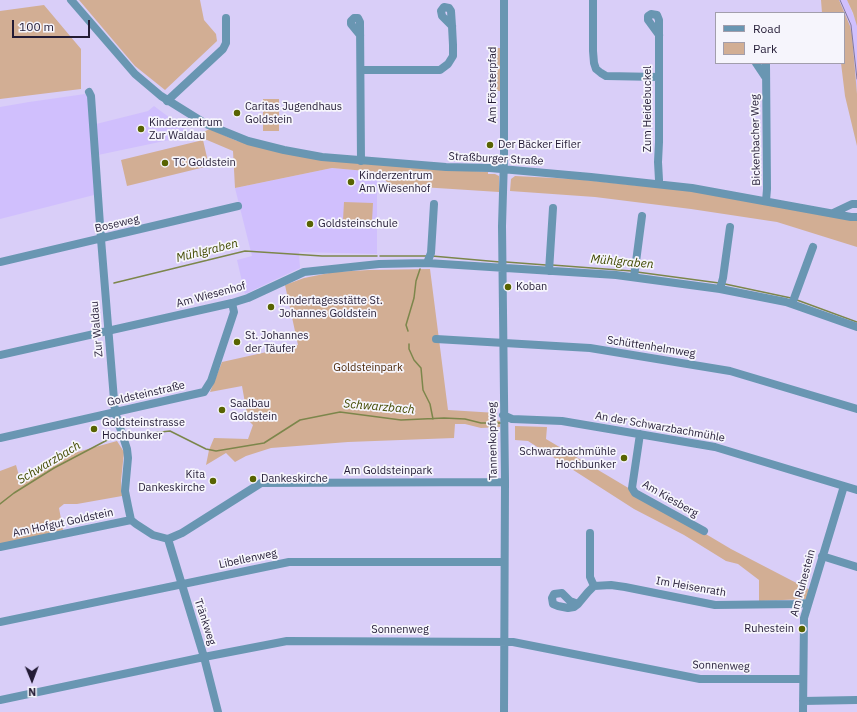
<!DOCTYPE html>
<meta charset="utf-8">
<style>
body{margin:0}
#map{position:relative;width:857px;height:712px;overflow:hidden;background:#d9cef8;font-family:"IBM Plex Sans",sans-serif}
canvas{display:block}
.legend{position:absolute;left:715px;top:12px;width:130px;height:52px;box-sizing:border-box;background:#f6f5fc;border:1px solid #a29eac;margin:0;padding:5px 7px;list-style:none;font-size:12px;color:#231b35}
.legend li{display:flex;align-items:center;gap:8px;height:20px}
.legend b{width:20px;border:1px solid #a29eac}
.north{position:absolute;left:12px;top:660px;width:40px;height:40px;-webkit-text-stroke:3px #f6f5fc;paint-order:stroke;rotate:179deg;font-size:11px;font-weight:700;line-height:16px;text-align:center;color:#231b35}
.north::after{content:'';display:block;margin:auto;width:14px;height:18px;background:#231b35;clip-path:polygon(50% 0,100% 100%,50% 72%,0 100%)}
.scale{position:absolute;left:12px;top:20px;width:78px;height:18px;box-sizing:border-box;border:2px solid #231b35;border-top:0;padding-left:5px;font-size:12px;line-height:14px;white-space:nowrap;color:#231b35;-webkit-text-stroke:3px #f6f5fc;paint-order:stroke}
</style>
<div id="map">
<canvas width="857" height="712"></canvas>
<ul class="legend">
<li><b style="height:5px;background:#6996b2"></b>Road</li>
<li><b style="height:11px;background:#d2ae94"></b>Park</li>
</ul>
<div class="north">N</div>
<div class="scale">100 m</div>
</div>
<script>
const context = document.querySelector('canvas').getContext('2d');
context.lineJoin = 'round';
function paint(path, color) {
  context.fillStyle = color;
  context.fill(path, 'evenodd');
}
function poly(rows) {
  const path = new Path2D();
  for (const r of rows) {
    path.moveTo(r[0], r[1]);
    for (let i = 2; i < r.length; i += 2) path.lineTo(r[i], r[i + 1]);
  }
  return path;
}
function strokePath(path, color, width, dash) {
  context.strokeStyle = color;
  context.lineWidth = width;
  context.lineCap = dash ? 'butt' : 'round';
  context.setLineDash(dash || []);
  context.stroke(path);
}
function write(font, color, halo, rows, align = 'center') {
  context.font = font + ' "IBM Plex Sans",sans-serif';
  context.lineWidth = 3.5;
  context.setLineDash([]);
  context.textBaseline = 'middle';
  context.strokeStyle = halo;
  context.fillStyle = color;
  for (const [text, x, y, turn = 0] of rows) {
    context.save();
    context.translate(x, y);
    context.rotate((+turn || 0) * Math.PI / 180);
    context.textAlign = isNaN(turn) ? turn : align;
    if (halo) context.strokeText(text, 0, 0);
    context.fillText(text, 0, 0);
    context.restore();
  }
}
paint(poly([
 [839,0,847,0,857,24,857,94,852,35,846,17],
 [85,94,88,97,94,195,0,219,0,107,29,102],
 [154,106,193,135,98,155,96,124,148,111],
 [332,168,377,172,377,254,299,252,300,268,245,294,237,260,252,256,235,188]
]), '#d0bffd');
paint(poly([
 [79,0,200,0,204,20,216,34,217,41,165,90,135,66],
 [821,0,839,0,850,26,852,35,857,94,857,146,845,96,841,63,844,63,844,13,822,13],
 [847,0,857,0,857,26,853,13],
 [44,5,81,49,81,89,0,99,0,11],
 [492,48,500,48,501,91,492,91],
 [263,99,279,99,279,131,263,131],
 [210,129,237,141,413,167,488,172,488,174,495,174,499,176,499,192,390,185,377,172,332,168,235,188,233,151,200,137,201,133],
 [203,140,209,166,127,186,121,160],
 [515,176,575,179,691,191,857,221,857,247,777,222,691,209,595,197,510,191,511,179],
 [344,202,373,203,372,221,343,220],
 [430,269,448,410,497,413,497,420,500,421,500,427,481,428,465,424,455,424,454,438,348,442,271,448,246,456,235,462,226,453,206,465,209,450,214,438,248,439,253,425,248,420,242,386,210,392,222,362,298,345,285,285,304,278,334,272,369,270],
 [515,426,547,427,546,439,731,549,810,590,806,599,759,601,759,580,738,564,726,561,684,535,634,509,528,441,515,440],
 [117,441,124,452,121,481,122,496,77,504,64,504,59,508,63,530,0,545,0,471,16,465,20,479,70,454]
]), '#d2ae94');
strokePath(poly([
 [380,256,426,256],
 [432,256,500,262],
 [506,262,546,265],
 [552,265,632,271],
 [637,272,719,283],
 [114,283,245,251,322,256,377,256],
 [725,284,791,298],
 [797,300,857,322],
 [408,331,406,325,414,298,416,281,420,269],
 [409,344,409,349,414,360,421,368,423,390,430,404,433,419],
 [125,436,170,431,206,449,216,451,264,443,300,420,340,412,401,420,444,418,465,419,481,423,501,423],
 [0,504,14,493,54,468,113,437,120,436]
]), '#7c864b', 1.5);
strokePath(poly([
 [71,0,135,74,161,96,206,124,248,141,284,150,322,157,446,167,490,168,591,177,692,188,851,217,857,217],
 [504,0,504,159,502,226,505,482,504,712],
 [593,0,593,51,594,63,596,69,601,73,606,76,659,77],
 [360,35,351,24,351,21,354,18,358,18,360,22,361,161],
 [756,63,766,78],
 [766,63,767,189,766,201],
 [361,70,440,70,448,64,453,56,453,45,452,26,451,11,449,8,444,7,441,11,442,16,452,26],
 [89,92,91,96,101,239,115,412,127,449,128,458,125,491,128,506,131,520,136,524,153,535,168,539],
 [167,101,223,49,226,43,226,18],
 [659,184,659,180,658,162,659,142,659,20,657,15,651,14,648,16,648,20,659,35],
 [833,213,852,204,857,204],
 [0,262,238,206],
 [427,263,431,253,434,204],
 [549,271,553,208],
 [634,277,642,216],
 [720,289,723,278,730,227],
 [792,304,813,247],
 [436,339,590,348,730,371,857,409],
 [0,355,232,303,248,298,304,272,379,264,427,263,616,275,720,289,786,302,857,327],
 [503,415,512,419,562,421,715,447,857,490],
 [640,434,632,488,635,493,704,531],
 [0,438,204,392,211,381,234,312,232,303],
 [590,533,590,577,594,586,611,585,625,587,715,605,797,604,808,603],
 [168,539,182,533,261,483,505,482],
 [168,539,204,657,218,712],
 [0,547,131,520],
 [822,556,857,567],
 [578,604,574,607,568,608,558,606,553,604,552,598,554,594,562,593,570,601,578,604,588,592,594,586],
 [0,622,289,562,504,562],
 [0,700,204,657,287,641,513,642,700,679,803,679],
 [803,701,857,700],
 [803,712,804,618,844,486]
]), '#6996b2', 8);
strokePath(poly([
 [840,0,851,25,857,79]
]), '#82799b', 1);
for (const [x, y, r, color] of [
 [237,113,4,"#586302"],
 [141,129,4,"#586302"],
 [490,145,4,"#586302"],
 [165,163,4,"#586302"],
 [351,182,4,"#586302"],
 [310,224,4,"#586302"],
 [508,287,4,"#586302"],
 [271,307,4,"#586302"],
 [237,342,4,"#586302"],
 [222,410,4,"#586302"],
 [94,429,4,"#586302"],
 [624,458,4,"#586302"],
 [253,479,4,"#586302"],
 [213,481,4,"#586302"],
 [802,629,4,"#586302"]
]) {
  const dot = new Path2D();
  dot.arc(x, y, r, 0, 2 * Math.PI);
  context.fillStyle = color;
  context.fill(dot);
  strokePath(dot, '#f6f5fc', 1.5);
}
write('11px', '#231b35', '#f6f5fc', [
 ["Am Försterpfad",493,85,-90],
 ["Zum Heidebuckel",648,109,-90],
 ["Bickenbacher Weg",756,140,-91],
 ["Straßburger Straße",496,159,3],
 ["Boseweg",117,224,-13],
 ["Am Wiesenhof",211,295,-15],
 ["Zur Waldau",97,329,-95],
 ["Schüttenhelmweg",651,347,9],
 ["Goldsteinstraße",146,394,-13],
 ["An der Schwarzbachmühle",660,427,10],
 ["Tannenkopfweg",493,441,-91],
 ["Am Goldsteinpark",388,471],
 ["Am Kiesberg",670,499,30],
 ["Am Hofgut Goldstein",63,523,-12],
 ["Libellenweg",248,559,-12],
 ["Am Ruhestein",803,583,-75],
 ["Im Heisenrath",691,587,10],
 ["Tränkweg",205,622,72],
 ["Sonnenweg",400,630],
 ["Sonnenweg",721,666,2]
]);
write('11px', '#231b35', '#f6f5fc', [
 ["Caritas Jugendhaus",245,107],
 ["Goldstein",245,120],
 ["Kinderzentrum",149,123],
 ["Zur Waldau",149,136],
 ["Der Bäcker Eifler",498,145],
 ["TC Goldstein",173,163],
 ["Kinderzentrum",359,176],
 ["Am Wiesenhof",359,189],
 ["Goldsteinschule",318,224],
 ["Koban",516,287],
 ["Kindertagesstätte St.",279,301],
 ["Johannes Goldstein",279,314],
 ["St. Johannes",245,336],
 ["der Täufer",245,349],
 ["Saalbau",230,404],
 ["Goldstein",230,417],
 ["Goldsteinstrasse",102,423],
 ["Hochbunker",102,436],
 ["Schwarzbachmühle",616,452,"right"],
 ["Hochbunker",616,465,"right"],
 ["Kita",205,475,"right"],
 ["Dankeskirche",205,488,"right"],
 ["Dankeskirche",261,479],
 ["Ruhestein",794,629,"right"]
], 'left');
write('11px', '#4d290a', '#f6f5fc', [
 ["Goldsteinpark",368,368]
]);
write('italic 12px', '#424a00', '#f6f5fc', [
 ["Mühlgraben",207,251,-14],
 ["Mühlgraben",622,262,5],
 ["Schwarzbach",379,407,5],
 ["Schwarzbach",49,463,-31]
]);
</script>
